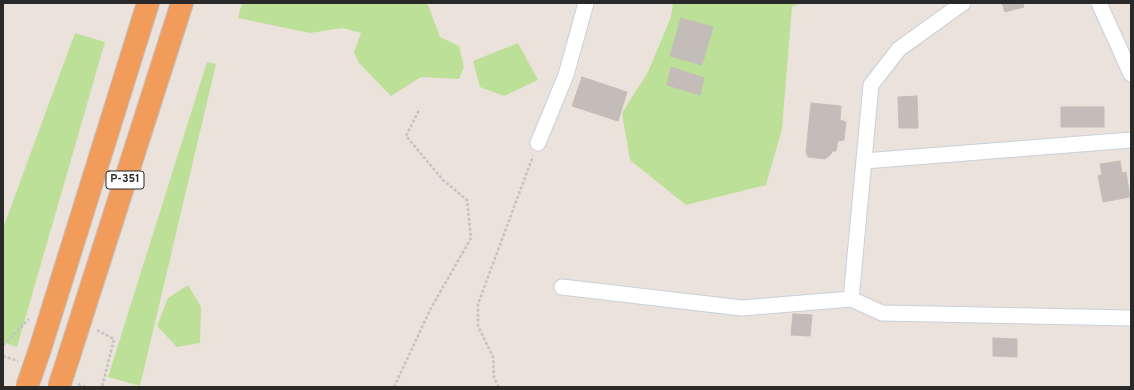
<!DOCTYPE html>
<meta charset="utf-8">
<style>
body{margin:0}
#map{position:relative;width:1134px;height:390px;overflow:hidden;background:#ebe2db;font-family:Overpass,sans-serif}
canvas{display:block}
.frame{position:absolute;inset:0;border:4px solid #292929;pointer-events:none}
</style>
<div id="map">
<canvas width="1134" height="390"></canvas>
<div class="frame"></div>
</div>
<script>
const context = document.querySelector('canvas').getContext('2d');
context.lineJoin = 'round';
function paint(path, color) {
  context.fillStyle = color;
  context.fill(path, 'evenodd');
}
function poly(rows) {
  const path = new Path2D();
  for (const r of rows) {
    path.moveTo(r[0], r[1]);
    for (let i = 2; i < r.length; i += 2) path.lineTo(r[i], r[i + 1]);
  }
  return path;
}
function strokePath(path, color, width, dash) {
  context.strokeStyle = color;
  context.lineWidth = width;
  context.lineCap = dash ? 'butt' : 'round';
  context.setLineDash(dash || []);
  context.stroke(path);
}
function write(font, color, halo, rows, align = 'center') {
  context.font = font + ' Overpass,sans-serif';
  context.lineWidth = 4;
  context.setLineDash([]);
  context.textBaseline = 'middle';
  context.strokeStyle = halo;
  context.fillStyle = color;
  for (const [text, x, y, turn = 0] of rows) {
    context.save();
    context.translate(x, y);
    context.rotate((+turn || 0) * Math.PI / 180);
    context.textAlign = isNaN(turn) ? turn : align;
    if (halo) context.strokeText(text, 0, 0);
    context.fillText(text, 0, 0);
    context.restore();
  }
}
paint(poly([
 [242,3,425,3,428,5,440,37,459,46,464,67,459,79,421,77,391,96,359,63,354,52,361,33,342,28,310,33,238,18],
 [673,3,801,3,792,7,782,129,766,185,686,205,630,160,622,113,648,72,671,17],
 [75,33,105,42,17,347,3,342,3,228],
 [518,43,538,80,504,96,480,87,473,61],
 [207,62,216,64,140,386,108,377],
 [188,285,201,307,200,343,177,347,157,326,168,298]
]), '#bde099');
const building = poly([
 [1002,3,1023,3,1024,7,1005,12,1002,3],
 [681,18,713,27,702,65,670,56,681,18],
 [671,67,704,78,700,95,667,85,671,67],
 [582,77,627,92,618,121,572,106,582,77],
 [917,96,918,128,899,128,898,97,917,96],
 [811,103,841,106,840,120,846,122,844,140,838,141,836,151,832,151,831,154,825,159,808,157,806,152,811,103],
 [1061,107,1104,107,1104,127,1061,127,1061,107],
 [1120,161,1122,173,1126,172,1130,197,1103,202,1098,176,1102,175,1100,164,1120,161],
 [793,314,812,315,810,336,791,335,793,314],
 [993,338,1017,339,1017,357,993,356,993,338]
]);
paint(building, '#c3bcb8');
strokePath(building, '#c6bdb5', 1);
const minor = poly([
 [1099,3,1131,74],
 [538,143,566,75,586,3],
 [864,161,1131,140],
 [562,287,742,308,851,299,882,313,1131,318],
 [851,299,871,85,899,49,963,3]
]);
const trunk = poly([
 [41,346,148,3],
 [69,356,182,3]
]);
strokePath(minor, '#c9d0db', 17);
strokePath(trunk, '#c3c3c3', 24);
strokePath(poly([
 [97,330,114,339,102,387],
 [3,345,29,319],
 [3,356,18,361],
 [78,384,86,387],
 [394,387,431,308,471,238,467,200,443,180,406,136,419,110],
 [499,387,494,378,493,357,478,326,478,304,533,156]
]), '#c3c3c3', 2.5, [3, 2]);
strokePath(minor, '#fff', 15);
strokePath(trunk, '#f29c5c', 22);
const trunkBridge = poly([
 [27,387,41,346],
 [59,387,69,356]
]);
strokePath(trunkBridge, '#c3c3c3', 24, []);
strokePath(trunkBridge, '#f29c5c', 22);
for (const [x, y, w] of [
 [125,180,38]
]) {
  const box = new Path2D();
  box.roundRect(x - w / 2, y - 9, w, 18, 3);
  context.fillStyle = '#fff';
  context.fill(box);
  strokePath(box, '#292929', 1);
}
write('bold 11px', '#292929', null, [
 ["Р-351",125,180]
]);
</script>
